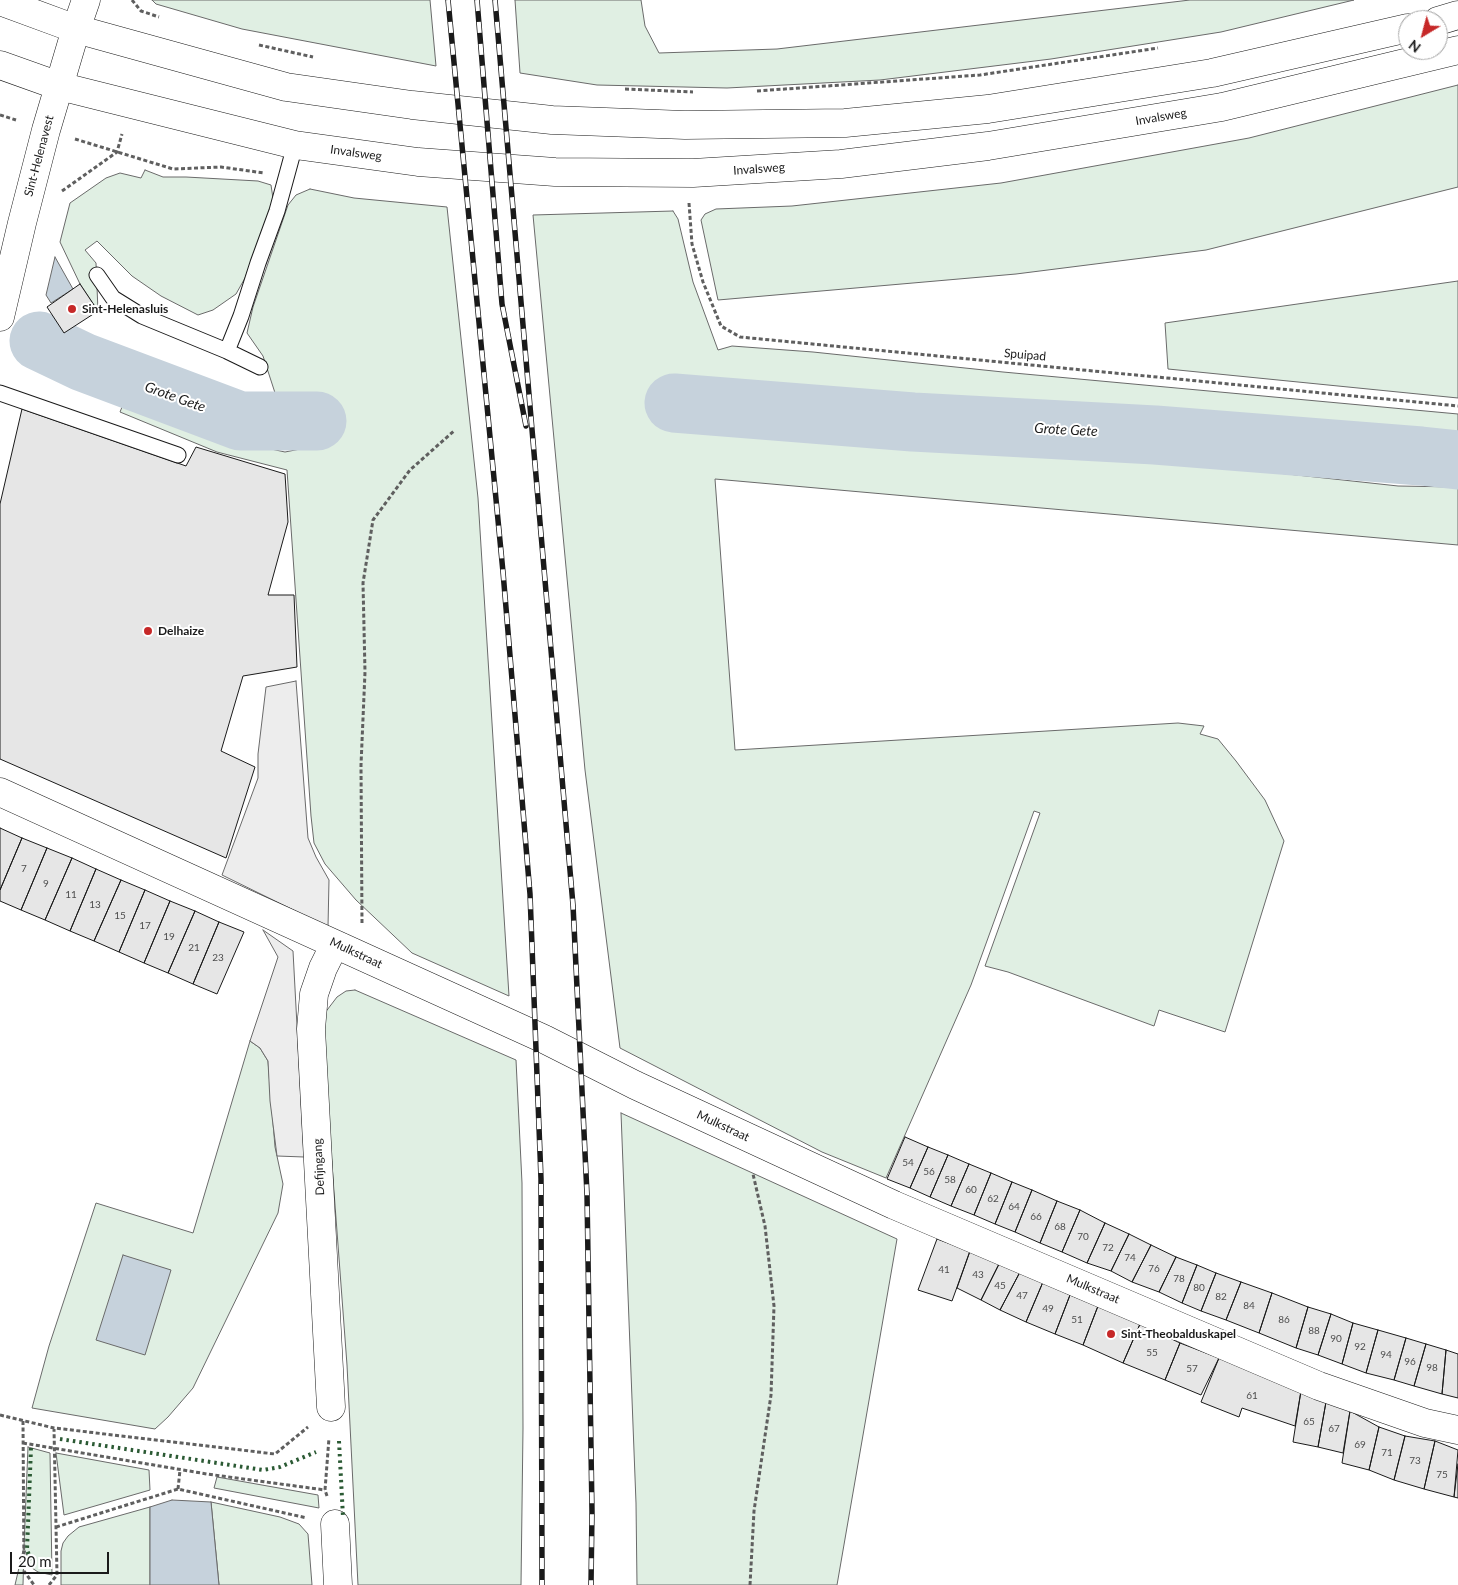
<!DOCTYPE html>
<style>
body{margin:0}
#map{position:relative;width:1458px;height:1585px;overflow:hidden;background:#fff;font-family:Lato,sans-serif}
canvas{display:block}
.north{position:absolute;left:1398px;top:10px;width:50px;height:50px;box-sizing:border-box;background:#fff;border:1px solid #a3a3a3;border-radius:50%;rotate:217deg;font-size:14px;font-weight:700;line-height:20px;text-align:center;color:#1a1a1a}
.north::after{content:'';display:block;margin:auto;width:18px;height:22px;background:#c62828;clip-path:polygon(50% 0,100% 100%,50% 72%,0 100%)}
.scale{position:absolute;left:10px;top:1552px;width:99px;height:22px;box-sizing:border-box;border:2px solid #1a1a1a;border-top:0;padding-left:6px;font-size:15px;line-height:18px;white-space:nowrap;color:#1a1a1a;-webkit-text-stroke:4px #fff;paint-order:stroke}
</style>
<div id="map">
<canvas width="1458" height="1585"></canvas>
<div class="north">N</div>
<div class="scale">20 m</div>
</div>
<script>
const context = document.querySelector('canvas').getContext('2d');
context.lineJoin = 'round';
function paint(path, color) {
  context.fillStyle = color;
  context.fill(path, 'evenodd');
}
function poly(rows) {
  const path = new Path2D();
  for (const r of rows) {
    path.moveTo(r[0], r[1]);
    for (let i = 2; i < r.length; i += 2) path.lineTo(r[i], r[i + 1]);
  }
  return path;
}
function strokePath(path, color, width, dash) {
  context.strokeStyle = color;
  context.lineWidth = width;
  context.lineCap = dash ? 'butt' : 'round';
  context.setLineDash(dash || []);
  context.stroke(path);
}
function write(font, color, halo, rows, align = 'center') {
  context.font = font + ' Lato,sans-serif';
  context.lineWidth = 4;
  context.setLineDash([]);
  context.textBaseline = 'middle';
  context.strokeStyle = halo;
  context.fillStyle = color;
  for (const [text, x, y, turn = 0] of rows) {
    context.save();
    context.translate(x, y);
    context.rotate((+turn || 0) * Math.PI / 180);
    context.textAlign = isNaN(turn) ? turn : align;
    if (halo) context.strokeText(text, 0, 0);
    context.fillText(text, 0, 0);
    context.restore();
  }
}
const green = poly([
 [152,0,430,0,436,66,242,29,156,4,152,0],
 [515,0,641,0,645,26,659,53,777,49,1190,0,1354,0,1221,32,1051,59,880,80,727,88,597,85,520,73,515,0],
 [1458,85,1458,187,1206,250,1016,274,718,300,701,220,705,214,716,209,792,206,1001,183,1249,138,1458,85],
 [145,170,163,177,186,177,258,181,271,185,274,205,264,226,245,278,236,294,213,310,198,315,161,296,132,276,97,241,85,250,96,263,98,311,80,284,60,242,70,203,106,178,120,173,141,178,145,170],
 [310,189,354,198,447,207,478,498,509,996,412,953,356,900,325,864,314,843,311,816,287,470,217,452,120,412,128,392,168,410,215,437,285,452,331,443,317,400,277,399,263,356,247,333,253,307,288,205,296,195,310,189],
 [673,211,678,219,693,282,718,350,732,346,813,352,1003,372,1458,414,1458,447,1285,434,847,393,733,387,706,388,698,382,684,382,667,393,669,412,691,422,708,420,846,428,993,442,1398,486,1458,487,1458,545,715,479,735,750,1178,723,1204,726,1200,734,1218,739,1236,761,1265,800,1284,841,1225,1032,1159,1010,1154,1026,1008,972,985,966,1040,813,1034,811,971,985,886,1178,822,1152,620,1048,585,770,533,215,673,211],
 [1458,281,1458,398,1168,369,1165,323,1458,281],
 [355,990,516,1060,522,1183,523,1428,521,1585,358,1585,347,1365,321,1018,337,997,346,991,355,990],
 [250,1041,260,1048,268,1061,275,1147,283,1184,278,1213,193,1388,168,1417,155,1429,32,1408,49,1346,96,1203,193,1233,250,1041],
 [621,1113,897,1239,837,1585,637,1585,636,1503,621,1113],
 [28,1447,50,1453,52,1575,38,1572,32,1568,24,1548,23,1585,15,1585,24,1546,28,1447],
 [56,1453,149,1470,150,1490,64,1515,56,1453],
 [217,1477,318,1495,319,1508,214,1488,217,1477],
 [211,1502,280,1517,299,1524,308,1534,312,1585,219,1585,211,1502],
 [150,1507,150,1585,61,1585,61,1551,63,1543,68,1536,79,1527,150,1507]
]);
paint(green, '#e0efe3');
strokePath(green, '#6a6a6a', 1);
const parking = poly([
 [296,681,308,838,316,857,329,880,328,927,222,875,258,778,258,754,266,687,296,681],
 [263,930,293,951,304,1157,277,1156,270,1101,268,1061,260,1048,250,1041,278,957,263,930]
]);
paint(parking, '#ededed');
strokePath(parking, '#6a6a6a', 1);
const water = poly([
 [55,257,73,289,51,303,46,295,55,257],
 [123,1255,171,1270,145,1355,96,1340,123,1255],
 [172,1500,211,1502,219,1585,150,1585,150,1507,172,1500]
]);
paint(water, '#c6d2dc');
strokePath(water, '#6a6a6a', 1);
strokePath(poly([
 [39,341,83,362,240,421,317,421],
 [674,403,913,422,1155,435,1421,456,1458,460]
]), '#c6d2dc', 59);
const building = poly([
 [80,284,98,311,64,333,47,307,80,284],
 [22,409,186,466,196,447,285,474,288,522,268,595,294,595,297,667,243,676,221,751,255,767,226,858,0,759,0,504,22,409],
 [0,828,22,838,0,890,0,828],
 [22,838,47,848,21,910,0,901,0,890,22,838],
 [47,848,72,858,45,920,21,910,47,848],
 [72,858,96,869,70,931,45,920,72,858],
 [96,869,121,880,94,941,70,931,96,869],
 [121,880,145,890,119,952,94,941,121,880],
 [145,890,170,901,144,963,119,952,145,890],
 [170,901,195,911,168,973,144,963,170,901],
 [195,911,219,922,193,984,168,973,195,911],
 [219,922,244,932,217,994,193,984,219,922],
 [905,1137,928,1147,910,1188,887,1179,905,1137],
 [928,1147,948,1155,930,1197,910,1188,928,1147],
 [948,1155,969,1164,951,1206,930,1197,948,1155],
 [969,1164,991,1173,974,1215,951,1206,969,1164],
 [991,1173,1012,1182,995,1224,974,1215,991,1173],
 [1012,1182,1032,1190,1015,1232,995,1224,1012,1182],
 [1032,1190,1057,1201,1040,1243,1015,1232,1032,1190],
 [1057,1201,1080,1210,1062,1252,1040,1243,1057,1201],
 [1080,1210,1105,1223,1087,1263,1062,1252,1080,1210],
 [1105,1223,1129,1234,1111,1271,1087,1263,1105,1223],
 [1129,1234,1151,1245,1132,1282,1111,1271,1129,1234],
 [937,1239,970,1251,952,1301,918,1290,937,1239],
 [1151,1245,1176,1257,1159,1292,1132,1282,1151,1245],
 [970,1251,1000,1262,981,1300,957,1288,970,1251],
 [1176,1257,1197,1265,1182,1303,1159,1292,1176,1257],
 [1000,1262,1020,1272,1000,1310,981,1300,1000,1262],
 [1197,1265,1216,1273,1201,1311,1182,1303,1197,1265],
 [1020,1272,1043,1282,1026,1322,1000,1310,1020,1272],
 [1216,1273,1241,1282,1226,1320,1201,1311,1216,1273],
 [1043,1282,1070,1295,1055,1334,1026,1322,1043,1282],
 [1241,1282,1272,1293,1259,1333,1226,1320,1241,1282],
 [1272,1293,1308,1307,1296,1348,1259,1333,1272,1293],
 [1070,1295,1098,1306,1083,1345,1055,1334,1070,1295],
 [1098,1306,1140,1324,1123,1363,1083,1345,1098,1306],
 [1308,1307,1331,1314,1318,1355,1296,1348,1308,1307],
 [1331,1314,1353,1323,1342,1364,1318,1355,1331,1314],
 [1353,1323,1378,1330,1366,1373,1342,1364,1353,1323],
 [1140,1324,1180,1343,1165,1380,1123,1363,1140,1324],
 [1378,1330,1406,1338,1394,1380,1366,1373,1378,1330],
 [1406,1338,1426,1344,1414,1386,1394,1380,1406,1338],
 [1180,1343,1219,1358,1201,1395,1165,1380,1180,1343],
 [1426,1344,1446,1350,1442,1394,1414,1386,1426,1344],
 [1446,1350,1458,1354,1458,1398,1442,1394,1446,1350],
 [1219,1358,1301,1391,1295,1426,1242,1408,1239,1417,1201,1402,1219,1358],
 [1301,1391,1326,1402,1318,1447,1293,1442,1301,1391],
 [1326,1402,1350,1411,1343,1453,1318,1447,1326,1402],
 [1350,1411,1379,1427,1369,1470,1342,1463,1350,1411],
 [1379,1427,1405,1436,1394,1480,1369,1470,1379,1427],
 [1405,1436,1435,1441,1424,1489,1394,1480,1405,1436],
 [1435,1441,1458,1450,1454,1497,1424,1489,1435,1441],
 [1458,1464,1458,1498,1454,1497,1458,1464]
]);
paint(building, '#e6e6e6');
strokePath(building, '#1a1a1a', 1);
const lane = poly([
 [97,275,113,298,142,316,227,351,260,367],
 [227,351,241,316,258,263,277,211,295,145],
 [0,393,178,455]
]);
const street = poly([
 [76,29,86,0],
 [0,792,544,1039,635,1085,894,1205,1319,1386,1425,1423,1458,1430],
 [331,1407,311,1029,314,994,323,968,335,944],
 [335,1524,338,1585]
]);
const secondary = poly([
 [0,317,22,223,46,130,76,29]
]);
const primary = poly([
 [0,1,76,29,286,87,412,105,552,120,685,125,845,123,988,109,1212,73,1408,28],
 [1438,21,1458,15],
 [0,65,59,86,295,145,418,162,555,172,693,173,841,164,988,146,1222,107,1458,50]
]);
strokePath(lane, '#1a1a1a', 17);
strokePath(street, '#1a1a1a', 29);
strokePath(secondary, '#1a1a1a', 29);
strokePath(primary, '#1a1a1a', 29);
strokePath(poly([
 [132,0,141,11,159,17],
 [259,45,313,57],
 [625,89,693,92],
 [757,91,980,75,1158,48],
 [0,115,16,120],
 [75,139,173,169,221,167,264,173],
 [62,191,117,152,122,134],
 [689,203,692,244,703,282,721,326,740,337,1458,406],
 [362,923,361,765,365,672,363,583,373,520,410,470,455,430],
 [0,1415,54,1428,275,1454,308,1427],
 [23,1421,24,1571,34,1585],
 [23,1443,207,1474,325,1490],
 [178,1489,180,1470],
 [327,1496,325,1490,329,1438],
 [56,1527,178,1489,307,1518],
 [49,1585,57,1575,54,1429],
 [750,1585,754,1511,771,1395,774,1306,765,1226,753,1174]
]), '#5f5f5f', 3, [4, 2.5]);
strokePath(lane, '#fff', 15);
strokePath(street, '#fff', 28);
strokePath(secondary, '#fff', 28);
strokePath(primary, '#fff', 28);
const rail = poly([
 [448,0,503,572,530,894,541,1179,542,1585],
 [477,0,502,304,526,426],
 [495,0,573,905,587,1194,592,1512,591,1585]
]);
strokePath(rail, '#1a1a1a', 5.5);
strokePath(rail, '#fff', 4, [11]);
strokePath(poly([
 [60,1439,263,1470,280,1467,316,1452],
 [339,1441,343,1517],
 [31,1448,27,1550,35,1570]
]), '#2b5a34', 4, [2.5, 4]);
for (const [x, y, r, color] of [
 [72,309,5,"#c62828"],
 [148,631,5,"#c62828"],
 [1111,1334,5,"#c62828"]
]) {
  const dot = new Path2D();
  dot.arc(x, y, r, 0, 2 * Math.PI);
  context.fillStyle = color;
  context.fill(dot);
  strokePath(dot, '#fff', 2);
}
write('10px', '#4d4d4d', null, [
 ["7",24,869],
 ["9",46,884],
 ["11",71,895],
 ["13",95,905],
 ["15",120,916],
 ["17",145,926],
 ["19",169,937],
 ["21",194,948],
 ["23",218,958],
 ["54",908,1163],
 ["56",929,1172],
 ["58",950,1180],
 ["60",971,1190],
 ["62",993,1199],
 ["64",1014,1207],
 ["66",1036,1217],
 ["68",1060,1227],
 ["70",1083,1237],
 ["72",1108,1248],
 ["74",1130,1258],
 ["76",1154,1269],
 ["41",944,1270],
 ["43",978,1275],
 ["78",1179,1279],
 ["45",1000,1286],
 ["80",1199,1288],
 ["47",1022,1296],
 ["82",1221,1297],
 ["84",1249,1306],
 ["49",1048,1309],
 ["51",1077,1320],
 ["86",1284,1320],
 ["88",1314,1331],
 ["90",1336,1339],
 ["92",1360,1347],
 ["55",1152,1353],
 ["94",1386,1355],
 ["96",1410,1362],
 ["98",1432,1368],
 ["57",1192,1369],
 ["61",1252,1396],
 ["65",1309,1422],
 ["67",1334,1429],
 ["69",1360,1445],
 ["71",1387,1453],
 ["73",1415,1461],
 ["75",1442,1475]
]);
write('12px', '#1a1a1a', '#fff', [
 ["Invalsweg",1161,117,-10],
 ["Invalsweg",356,153,8],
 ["Sint-Helenavest",39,156,-75],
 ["Invalsweg",759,169,-4],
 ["Spuipad",1025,355,5],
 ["Mulkstraat",356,953,25],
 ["Mulkstraat",723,1126,25],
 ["Defijngang",319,1167,-93],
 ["Mulkstraat",1093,1289,23]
]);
write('bold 12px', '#1a1a1a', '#fff', [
 ["Sint-Helenasluis",82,309],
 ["Delhaize",158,631],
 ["Sint-Theobalduskapel",1121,1334]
], 'left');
write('italic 14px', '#1a1a1a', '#fff', [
 ["Grote Gete",175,397,20],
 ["Grote Gete",1066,430,3]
]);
</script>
